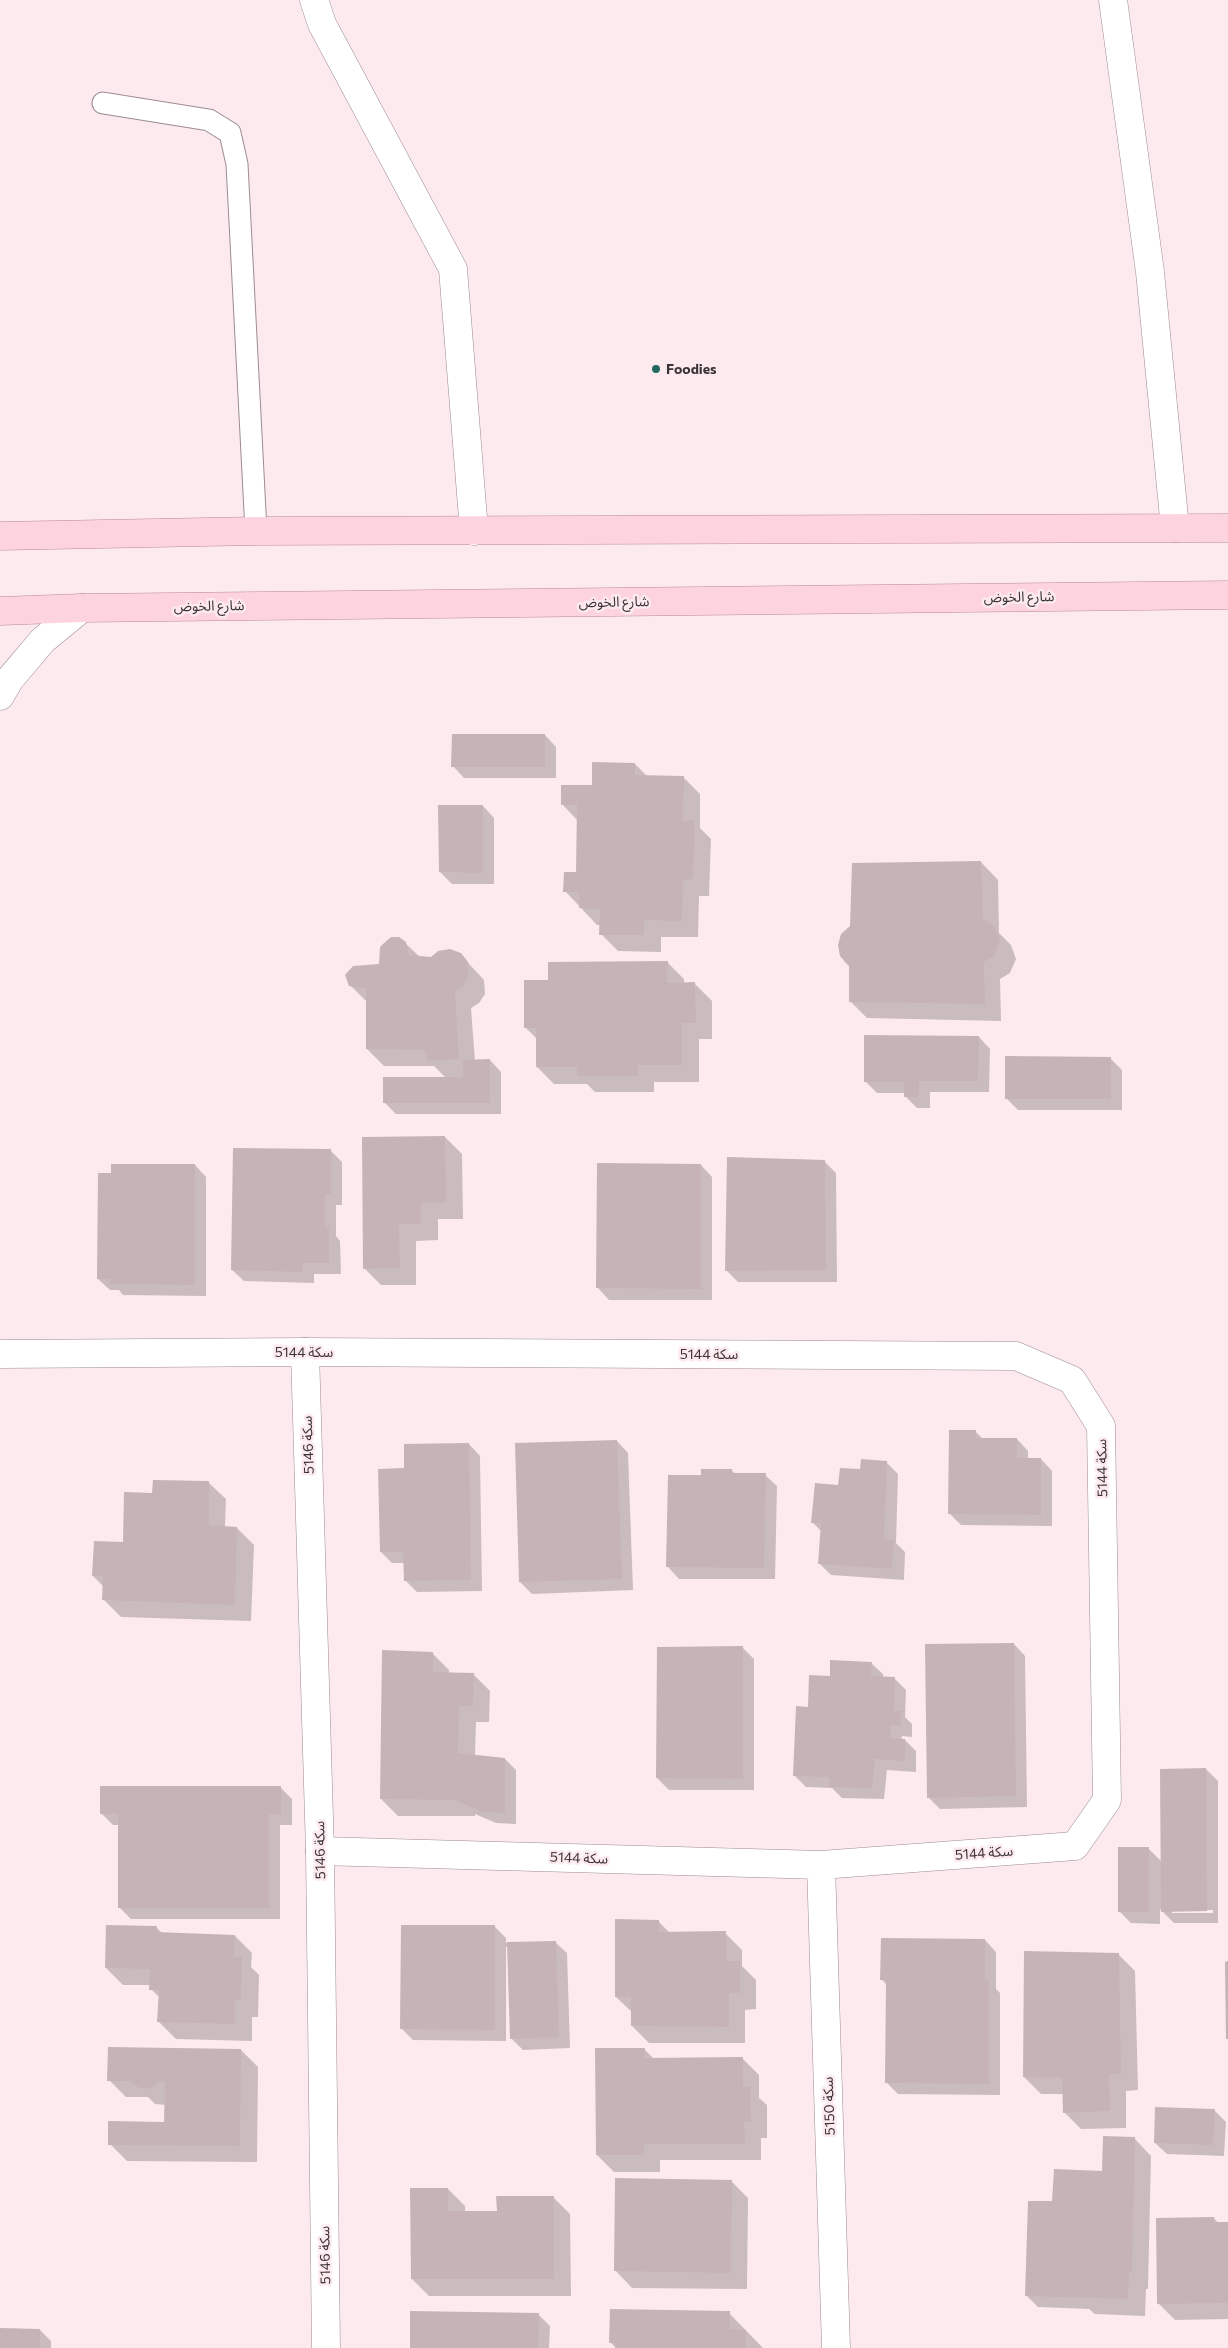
<!DOCTYPE html>
<meta charset="utf-8">
<style>
body{margin:0}
canvas{display:block;background:#fdeaef}
</style>
<canvas width="1228" height="2348"></canvas>
<script>
const context = document.querySelector('canvas').getContext('2d');
context.lineJoin = 'round';
function paint(path, color) {
  context.fillStyle = color;
  context.fill(path, 'evenodd');
}
function poly(rows) {
  const path = new Path2D();
  for (const r of rows) {
    path.moveTo(r[0], r[1]);
    for (let i = 2; i < r.length; i += 2) path.lineTo(r[i], r[i + 1]);
  }
  return path;
}
function strokePath(path, color, width, dash) {
  context.strokeStyle = color;
  context.lineWidth = width;
  context.lineCap = dash ? 'butt' : 'round';
  context.setLineDash(dash || []);
  context.stroke(path);
}
function write(font, color, halo, rows, align = 'center') {
  context.font = font + ' Commissioner,"Noto Sans Arabic",sans-serif';
  context.lineWidth = 5;
  context.setLineDash([]);
  context.textBaseline = 'middle';
  context.strokeStyle = halo;
  context.fillStyle = color;
  for (const [text, x, y, turn = 0] of rows) {
    context.save();
    context.translate(x, y);
    context.rotate((+turn || 0) * Math.PI / 180);
    context.textAlign = isNaN(turn) ? turn : align;
    if (halo) context.strokeText(text, 0, 0);
    context.fillText(text, 0, 0);
    context.restore();
  }
}
paint(poly([
 [545,735,556,747,556,778,464,778,453,766],
 [635,764,647,776,683,777,700,794,700,828,711,839,709,896,699,896,698,937,661,937,661,952,618,951,601,934,601,925,597,925,565,891,578,874,578,821,562,804],
 [483,806,494,818,494,884,452,884,440,872],
 [981,862,998,880,999,933,1011,945,1016,959,1010,973,1000,979,1001,1021,867,1018,850,1001,850,967,844,961,839,945],
 [389,939,405,943,420,957,431,959,460,954,484,980,485,994,479,1003,471,1008,475,1061,490,1060,501,1072,501,1114,396,1114,384,1102,446,1078,434,1066,384,1066,367,1049,367,1002,350,985,347,975,380,965,382,945],
 [667,962,684,979,684,984,695,984,712,1001,712,1039,699,1039,699,1082,654,1082,654,1092,595,1092,587,1084,554,1084,537,1067,537,1039,525,1027,549,981],
 [979,1037,990,1049,989,1092,930,1092,930,1108,917,1108,905,1096,905,1093,877,1093,865,1081],
 [1110,1058,1122,1070,1122,1110,1018,1110,1006,1098],
 [445,1137,462,1154,463,1219,438,1219,438,1240,416,1241,416,1285,381,1285,364,1268],
 [331,1151,342,1162,342,1205,336,1205,336,1236,340,1241,341,1274,314,1274,314,1283,244,1281,232,1270],
 [825,1162,836,1173,837,1282,738,1282,726,1270],
 [195,1165,206,1177,206,1296,123,1295,119,1290,110,1290,98,1279,112,1174],
 [701,1165,712,1177,712,1300,609,1300,598,1288],
 [975,1431,983,1439,1017,1439,1028,1451,1028,1459,1041,1459,1052,1471,1052,1526,961,1525,950,1514],
 [617,1441,628,1453,633,1590,532,1594,520,1582],
 [469,1444,480,1456,482,1591,417,1592,405,1580,405,1563,392,1563,381,1552,405,1470],
 [886,1462,898,1474,896,1543,905,1552,904,1580,831,1575,819,1563,821,1531,813,1523,839,1486,861,1471],
 [731,1470,736,1474,765,1475,777,1486,775,1579,679,1579,668,1567,702,1477],
 [208,1482,226,1499,225,1528,237,1528,254,1545,251,1621,121,1617,104,1600,104,1587,93,1576,124,1543,153,1494],
 [1014,1644,1025,1656,1027,1807,940,1809,928,1797],
 [743,1648,754,1659,754,1790,669,1790,657,1778],
 [432,1653,449,1670,449,1674,473,1674,490,1691,489,1722,476,1722,475,1756,505,1759,516,1770,516,1824,496,1823,475,1814,475,1816,398,1816,381,1799],
 [871,1663,883,1674,883,1678,894,1678,906,1690,905,1717,912,1724,912,1737,902,1736,901,1740,905,1740,916,1751,916,1772,887,1770,884,1799,842,1798,832,1788,806,1787,794,1775,809,1708,831,1677],
 [1206,1769,1218,1781,1218,1923,1174,1923,1160,1909,1160,1924,1131,1923,1120,1912,1149,1849,1162,1862],
 [1172,1910,1213,1910,1213,1913,1172,1913],
 [280,1787,292,1799,292,1825,280,1825,280,1919,131,1919,119,1907,119,1825,113,1825,101,1813],
 [658,1921,670,1933,725,1933,742,1950,742,1966,756,1980,756,2009,745,2010,745,2043,649,2043,632,2026,633,2013,616,1997],
 [156,1927,163,1934,235,1936,252,1953,251,1967,259,1975,258,2017,252,2017,252,2041,176,2039,159,2022,160,1998,151,1989,151,1985,123,1985,106,1968],
 [495,1927,506,1938,506,1943,555,1942,567,1953,570,2048,523,2050,511,2038,508,1947,506,1947,506,2041,413,2040,401,2028],
 [985,1940,996,1952,996,1989,1000,1993,1000,2095,898,2094,886,2082,887,1985,881,1979],
 [1118,1954,1135,1971,1138,2090,1126,2091,1126,2128,1081,2129,1064,2112,1064,2094,1041,2094,1024,2077],
 [644,2049,654,2059,742,2058,759,2075,759,2098,767,2105,767,2138,761,2138,761,2160,660,2160,660,2172,614,2172,597,2155],
 [241,2050,258,2067,257,2162,127,2161,110,2144,165,2123,166,2105,155,2104,148,2097,126,2097,109,2080],
 [1214,2110,1226,2122,1224,2156,1167,2154,1155,2143],
 [1134,2138,1151,2156,1148,2289,1146,2289,1145,2316,1095,2314,1089,2309,1038,2307,1026,2295,1054,2202,1103,2172],
 [731,2181,748,2198,747,2289,632,2288,615,2270],
 [448,2189,465,2206,465,2212,498,2212,553,2197,570,2214,571,2296,429,2296,412,2279],
 [1214,2218,1219,2224,1228,2224,1228,2319,1175,2320,1158,2303],
 [729,2313,763,2348,616,2348,611,2343],
 [538,2314,550,2326,549,2348,411,2348],
 [0,2329,40,2330,51,2341,51,2348,0,2348]
]), '#0003');
paint(poly([
 [452,734,545,734,545,767,451,767],
 [592,762,635,763,635,775,684,776,683,821,694,820,694,847,693,879,683,880,682,921,644,920,644,935,599,935,600,909,579,908,579,892,563,892,564,872,576,872,577,805,561,805,561,785,592,785],
 [438,805,483,805,483,873,439,872],
 [981,861,983,918,995,927,1000,941,994,956,984,962,985,1004,849,1002,849,966,840,956,838,945,841,934,850,926,852,863],
 [391,937,399,937,406,942,409,955,431,957,438,951,450,949,461,953,468,962,468,977,463,986,455,991,459,1059,427,1061,425,1050,366,1049,366,989,349,986,345,975,353,966,379,964,380,947],
 [668,961,667,983,695,982,696,1023,682,1023,682,1065,638,1065,638,1076,577,1076,577,1067,536,1067,536,1028,524,1028,524,980,548,980,548,962],
 [864,1035,979,1036,978,1081,919,1081,919,1097,904,1097,904,1082,864,1082],
 [1005,1056,1111,1057,1111,1099,1005,1099],
 [490,1059,490,1103,383,1103,383,1077,463,1077,463,1060],
 [445,1136,446,1202,421,1203,421,1224,399,1224,400,1268,363,1269,362,1137],
 [233,1148,331,1149,331,1194,325,1194,325,1228,329,1228,329,1263,303,1263,302,1272,231,1270],
 [727,1157,825,1160,826,1270,725,1271],
 [597,1163,701,1164,701,1289,596,1288],
 [111,1164,195,1164,195,1285,110,1284,110,1279,97,1279,98,1173,111,1173],
 [949,1430,976,1430,976,1438,1017,1438,1017,1458,1041,1458,1041,1515,948,1514],
 [617,1440,622,1579,519,1582,515,1443],
 [469,1443,471,1580,404,1581,403,1552,380,1552,378,1469,404,1468,404,1444],
 [861,1459,887,1461,884,1539,894,1540,892,1569,818,1564,821,1523,811,1523,815,1483,838,1485,840,1468,860,1469],
 [701,1469,732,1469,732,1473,766,1473,764,1568,666,1567,668,1475,701,1475],
 [153,1480,209,1481,209,1525,237,1527,235,1605,102,1600,103,1576,92,1576,94,1541,123,1542,124,1492,152,1493],
 [1014,1643,1016,1796,927,1798,925,1644],
 [743,1646,743,1779,656,1778,657,1647],
 [382,1650,433,1652,433,1672,474,1673,473,1706,459,1706,458,1753,505,1758,505,1813,483,1812,455,1800,380,1799],
 [830,1660,872,1662,871,1676,895,1677,894,1711,901,1711,901,1726,891,1725,890,1738,905,1739,905,1761,875,1759,872,1788,829,1787,829,1777,793,1776,796,1706,808,1707,809,1675,830,1676],
 [1206,1768,1207,1911,1161,1912,1160,1769],
 [100,1786,281,1786,281,1814,269,1814,269,1908,118,1908,118,1814,100,1814],
 [1118,1847,1149,1847,1149,1912,1118,1912],
 [615,1919,659,1920,659,1932,726,1931,726,1961,740,1961,740,1993,729,1993,729,2027,631,2026,631,1997,615,1997],
 [106,1925,157,1926,156,1932,235,1935,234,1957,242,1957,241,2000,235,2000,235,2024,157,2022,159,1990,149,1990,150,1969,105,1968],
 [401,1925,495,1925,495,2030,400,2029],
 [881,1938,985,1939,985,1981,989,1980,989,2084,885,2083,886,1980,880,1980],
 [556,1941,559,2037,510,2039,507,1942],
 [1024,1951,1119,1953,1121,2074,1109,2074,1110,2111,1063,2113,1062,2078,1023,2077],
 [1228,1961,1228,2039,1226,2039,1225,1962],
 [108,2047,241,2049,240,2146,108,2145,108,2121,164,2122,165,2082,160,2081,155,2086,146,2089,137,2087,130,2081,107,2081],
 [595,2048,645,2048,644,2058,743,2057,743,2087,750,2087,751,2122,744,2122,745,2144,644,2144,644,2155,596,2155],
 [1155,2107,1215,2109,1213,2145,1154,2143],
 [1103,2136,1135,2137,1132,2272,1129,2272,1128,2299,1025,2296,1028,2201,1052,2201,1054,2169,1102,2171],
 [615,2178,732,2180,731,2273,614,2271],
 [410,2188,448,2188,448,2211,497,2211,496,2196,554,2196,554,2279,411,2279],
 [1214,2217,1214,2222,1228,2222,1228,2303,1157,2304,1156,2218],
 [610,2309,730,2311,730,2329,746,2330,746,2348,615,2348,615,2343,609,2343],
 [410,2311,539,2313,538,2348,410,2348],
 [0,2328,40,2329,40,2348,0,2348]
]), '#c5b3b8');
const service = poly([
 [103,103,209,120,230,133,237,164,256,531]
]);
const minor = poly([
 [314,0,322,24,453,269,474,531],
 [1113,0,1150,272,1175,528],
 [305,1352,1016,1356,1072,1380,1101,1426,1107,1800,1075,1846,821,1865,320,1851],
 [821,1865,836,2348]
]);
const tertiary = poly([
 [0,696,10,679,43,640,82,608],
 [0,1354,305,1352,320,1851,326,2348]
]);
const primary = poly([
 [0,536,256,531,1228,528],
 [0,611,82,608,1228,595]
]);
strokePath(service, '#9d8c91', 23);
strokePath(minor, '#9d8c91', 29);
strokePath(tertiary, '#9d8c91', 29);
strokePath(primary, '#ba8898', 29);
strokePath(service, '#fff', 21);
strokePath(minor, '#fff', 28);
strokePath(tertiary, '#fff', 28);
strokePath(primary, '#fed3e0', 28);
for (const [x, y, r, color] of [
 [656,369,5,"#22685c"]
]) {
  const dot = new Path2D();
  dot.arc(x, y, r, 0, 2 * Math.PI);
  context.fillStyle = color;
  context.fill(dot);
  strokePath(dot, '#fdeaef', 2);
}
write('bold 14px', '#3b3436', '#fdeaef', [
 ["Foodies",666,369]
], 'left');
write('14px', '#3b3436', '#fdeaef', [
 ["شارع الخوض",1019,597,-1],
 ["شارع الخوض",614,602,-1],
 ["شارع الخوض",209,606,-1],
 ["سكة 5144",304,1352],
 ["سكة 5144",709,1354],
 ["سكة 5146",308,1445,-92],
 ["سكة 5144",1102,1468,-91],
 ["سكة 5146",320,1850,-91],
 ["سكة 5144",984,1853,-4],
 ["سكة 5144",579,1858,2],
 ["سكة 5150",829,2106,-92],
 ["سكة 5146",325,2255,-91]
]);
</script>
